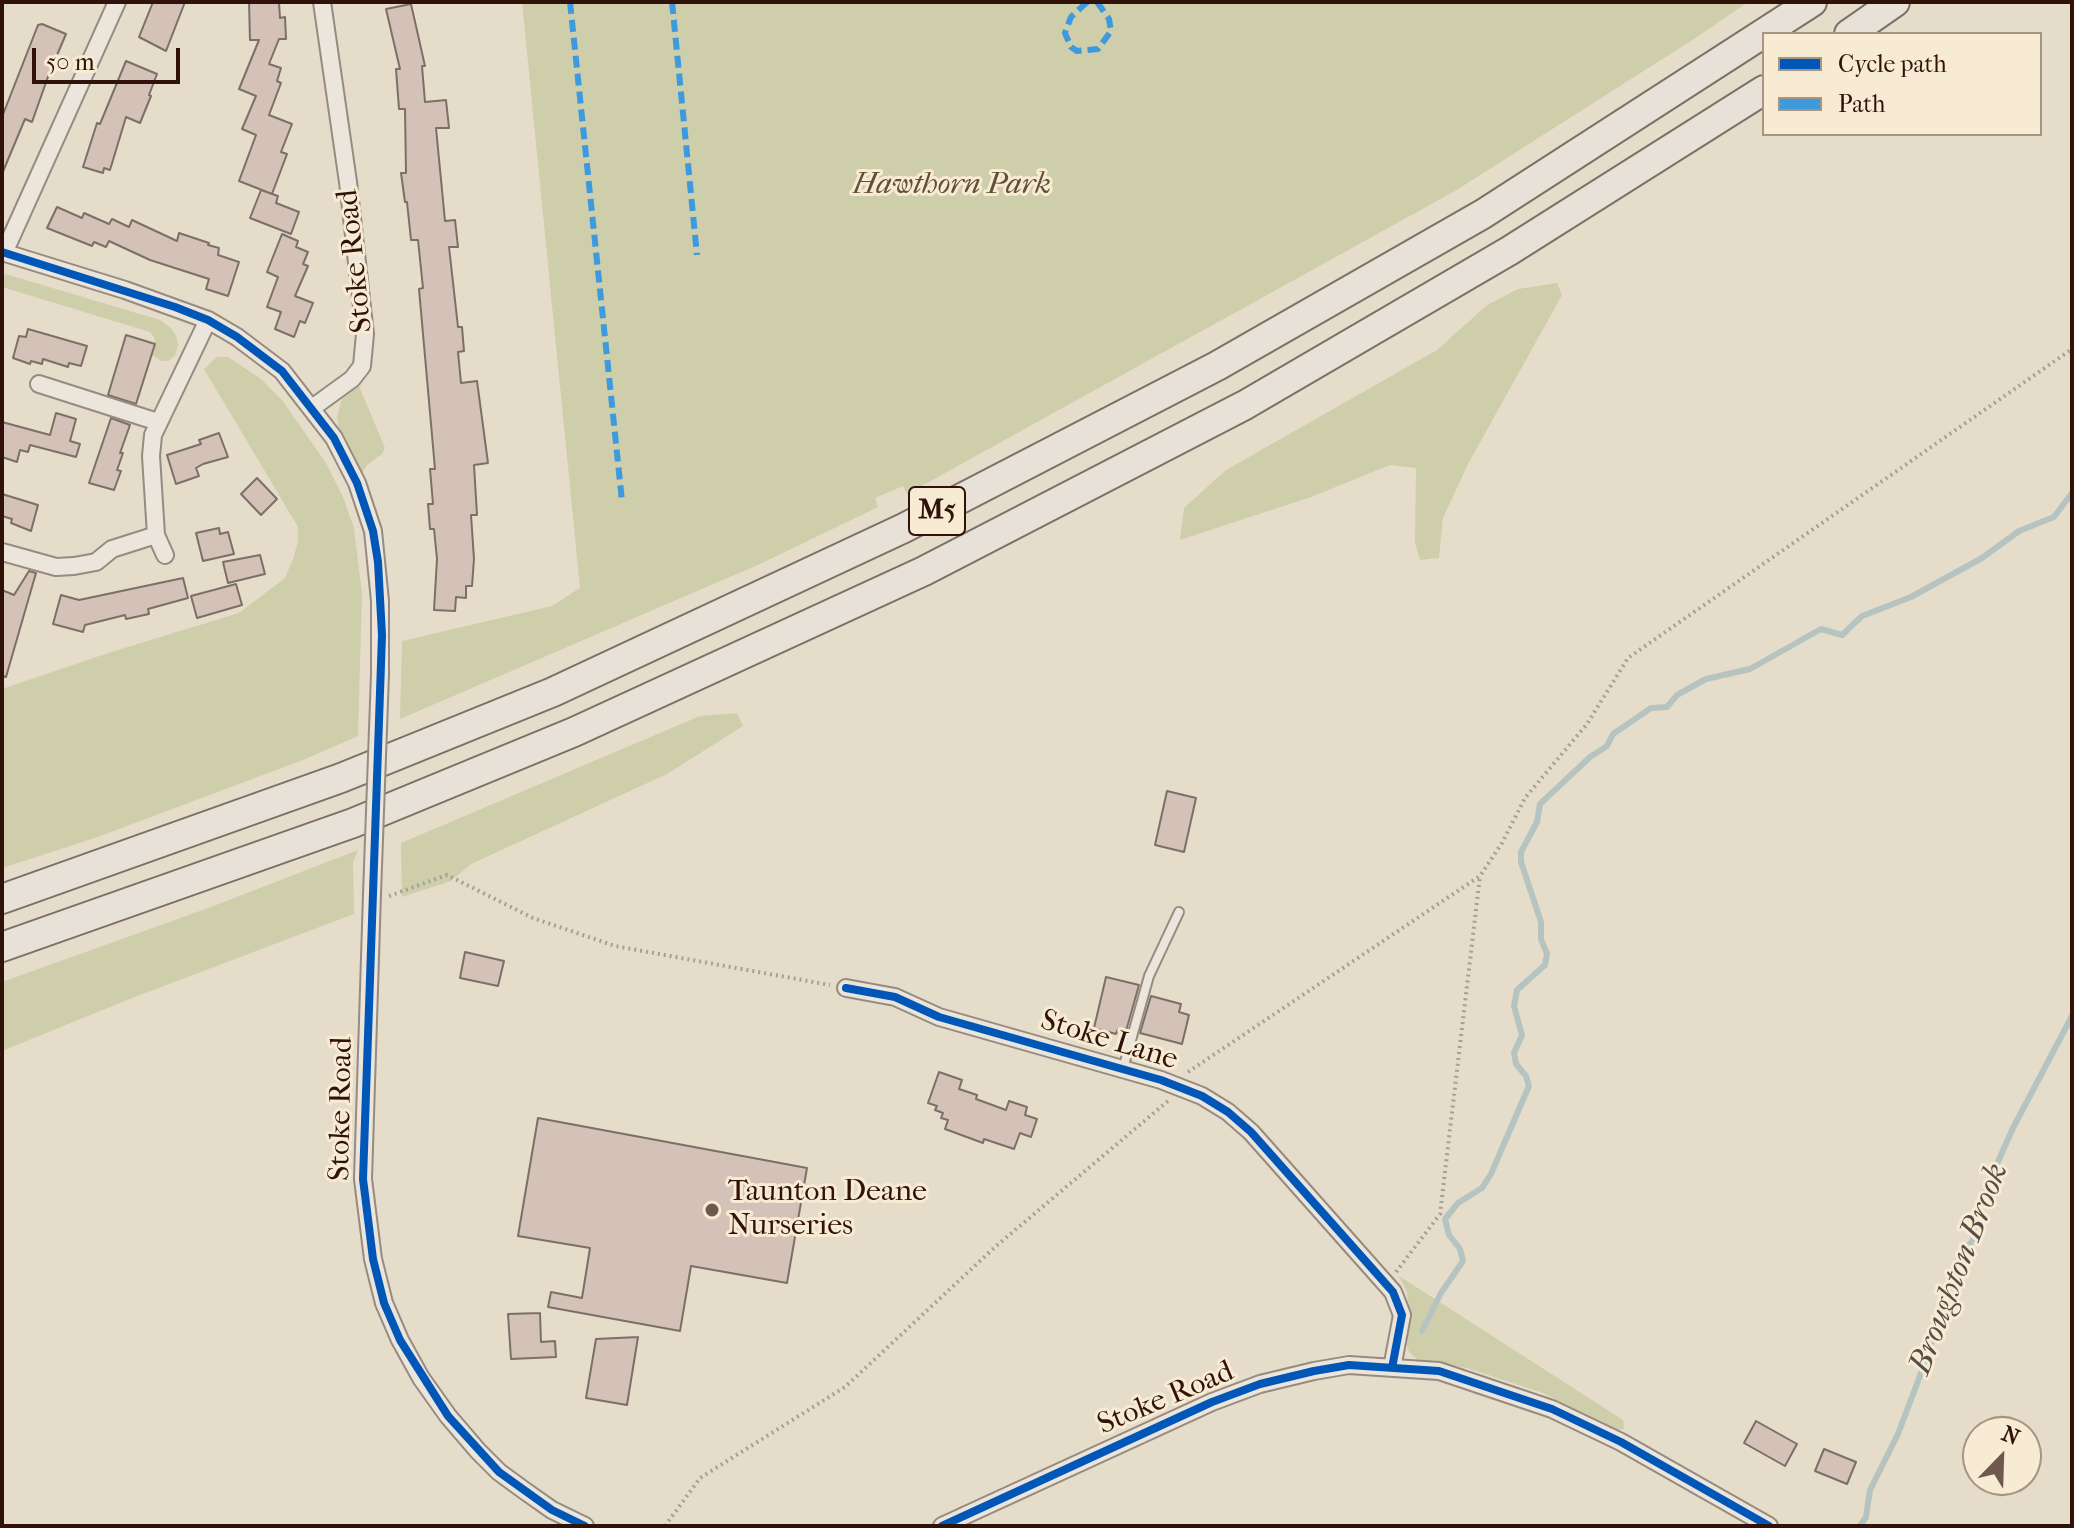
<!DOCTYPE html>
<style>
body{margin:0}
#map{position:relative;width:2074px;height:1528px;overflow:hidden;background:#e6dcca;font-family:"IM FELL French Canon",serif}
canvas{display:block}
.frame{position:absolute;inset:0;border:4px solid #301208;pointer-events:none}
.legend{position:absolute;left:1762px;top:32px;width:280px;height:104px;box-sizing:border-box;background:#f7ebd4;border:2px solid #a79482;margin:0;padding:10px 14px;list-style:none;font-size:24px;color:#301208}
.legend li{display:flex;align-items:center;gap:16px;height:40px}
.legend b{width:40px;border:2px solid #a79482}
.north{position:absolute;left:1962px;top:1416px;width:80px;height:80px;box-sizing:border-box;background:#f7ebd4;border:2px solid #a79482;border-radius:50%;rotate:23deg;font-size:22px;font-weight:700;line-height:32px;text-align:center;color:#301208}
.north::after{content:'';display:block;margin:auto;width:28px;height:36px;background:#70594c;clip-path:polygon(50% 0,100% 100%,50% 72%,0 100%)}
.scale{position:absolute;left:32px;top:48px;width:148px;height:36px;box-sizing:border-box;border:4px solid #301208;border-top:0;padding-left:10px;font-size:24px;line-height:28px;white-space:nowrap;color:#301208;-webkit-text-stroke:6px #f7ebd4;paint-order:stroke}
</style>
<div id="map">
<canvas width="2074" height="1528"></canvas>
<div class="frame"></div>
<ul class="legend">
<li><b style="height:10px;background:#0057b8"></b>Cycle path</li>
<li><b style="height:10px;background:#3e9add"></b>Path</li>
</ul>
<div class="north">N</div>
<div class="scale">50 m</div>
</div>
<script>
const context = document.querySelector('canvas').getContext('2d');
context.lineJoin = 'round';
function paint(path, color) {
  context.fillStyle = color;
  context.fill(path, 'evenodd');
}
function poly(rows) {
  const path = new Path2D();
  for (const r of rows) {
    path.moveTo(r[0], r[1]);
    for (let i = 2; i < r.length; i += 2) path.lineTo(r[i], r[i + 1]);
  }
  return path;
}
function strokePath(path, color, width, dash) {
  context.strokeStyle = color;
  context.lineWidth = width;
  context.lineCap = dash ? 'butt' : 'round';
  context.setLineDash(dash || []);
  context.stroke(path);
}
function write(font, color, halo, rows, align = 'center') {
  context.font = font + ' "IM FELL French Canon",serif';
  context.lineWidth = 6;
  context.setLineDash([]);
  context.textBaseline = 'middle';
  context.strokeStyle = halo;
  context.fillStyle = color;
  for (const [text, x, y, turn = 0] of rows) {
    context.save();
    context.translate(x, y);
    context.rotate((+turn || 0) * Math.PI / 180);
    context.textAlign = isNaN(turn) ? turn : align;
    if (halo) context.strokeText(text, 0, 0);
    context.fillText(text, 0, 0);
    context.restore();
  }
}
paint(poly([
 [522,2,1748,2,1697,37,1455,191,907,494,903,486,875,498,878,507,760,564,400,719,402,641,552,606,580,588],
 [2,273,160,320,171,328,176,336,178,345,175,356,168,361,162,361,151,355,155,344,154,337,150,332,2,287],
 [1557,283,1562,295,1468,464,1443,518,1439,558,1420,560,1415,543,1416,468,1390,465,1311,497,1180,540,1184,508,1226,470,1437,350,1487,305,1518,289],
 [217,357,228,357,239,364,261,379,282,400,326,463,343,497,354,528,362,594,358,736,303,760,95,838,2,868,2,689,108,653,239,613,285,578,293,559,298,542,298,527,204,369],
 [359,386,385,448,382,454,367,465,362,473,339,429,337,417,342,399],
 [737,713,743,726,667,774,471,864,451,881,402,897,401,843,700,716],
 [358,850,353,863,354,914,132,998,2,1051,2,982,211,907],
 [1399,1276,1623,1420,1624,1429,1617,1430,1543,1393,1467,1368,1418,1360,1409,1352,1405,1340,1409,1316,1407,1292]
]), '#cfceaa');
strokePath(poly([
 [1422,1331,1441,1293,1463,1261,1460,1249,1449,1235,1445,1219,1458,1203,1482,1188,1491,1174,1529,1086,1526,1076,1516,1064,1514,1053,1522,1035,1514,1006,1517,990,1545,965,1547,954,1541,939,1541,922,1521,862,1521,852,1537,822,1540,804,1590,757,1607,746,1613,734,1651,708,1667,707,1677,695,1706,679,1750,669,1821,629,1842,635,1862,616,1911,597,1982,558,2019,531,2054,517,2072,493],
 [1860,1526,1866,1517,1870,1490,1898,1434,1927,1357,1959,1258,1973,1240,1976,1211,2013,1128,2072,1016]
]), '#b5c4c0', 6);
const building = poly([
 [153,2,185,2,166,51,139,37,153,2],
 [249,2,279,3,280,18,285,17,286,39,279,39,269,64,281,68,277,81,281,83,269,115,292,124,281,152,287,154,272,194,239,181,256,135,242,129,256,96,239,89,259,40,250,40,249,2],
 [411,4,425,66,422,66,425,102,446,100,449,128,436,128,445,221,455,220,458,247,449,247,458,327,462,327,464,351,458,352,461,383,477,381,488,463,474,465,477,515,471,515,474,559,472,586,466,586,466,598,456,597,455,611,434,610,437,559,434,529,430,529,428,504,433,504,430,469,435,469,419,289,423,288,418,240,411,240,407,202,405,202,401,173,406,173,405,109,399,109,396,69,400,69,386,9,411,4],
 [42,24,66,34,49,74,32,122,25,119,2,174,2,117,38,25,42,24],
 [126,61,157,74,149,95,151,96,140,123,126,117,110,170,104,168,103,173,83,167,97,123,100,124,126,61],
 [261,190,278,196,276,203,299,212,291,234,250,218,261,190],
 [57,207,82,218,84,213,109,224,112,219,129,227,132,220,177,241,179,233,209,243,208,245,219,248,218,255,239,262,228,296,206,289,209,279,150,260,109,241,106,247,94,242,92,246,47,228,57,207],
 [282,234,298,241,296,247,308,252,303,264,308,266,295,296,313,303,305,323,300,321,294,337,275,329,281,312,267,307,278,277,267,272,282,234],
 [28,329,87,346,81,366,69,363,68,367,43,359,42,364,31,361,30,364,13,358,19,336,26,337,28,329],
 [126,335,155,344,136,404,108,395,126,335],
 [56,413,76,419,70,441,80,444,76,457,30,445,28,452,20,450,17,462,2,457,2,422,50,435,56,413],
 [111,418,130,425,120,453,123,453,117,470,121,471,114,490,89,483,111,418],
 [219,433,228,457,203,464,196,468,199,476,176,484,167,455,201,444,199,440,219,433],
 [257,478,277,499,261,515,241,494,257,478],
 [2,494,38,505,31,531,11,523,12,519,2,516,2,494],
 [219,528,220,534,228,532,234,554,203,561,196,533,219,528],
 [260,555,265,574,228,583,223,562,260,555],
 [29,571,36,573,6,677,2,676,2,590,14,595,29,571],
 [183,578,188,598,148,609,149,614,126,619,125,615,85,625,83,632,53,624,61,595,79,600,183,578],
 [236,584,242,605,197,618,191,596,236,584],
 [1167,791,1196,798,1184,852,1155,845,1167,791],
 [465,952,504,961,498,986,460,978,465,952],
 [1106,977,1139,985,1126,1031,1118,1029,1116,1034,1094,1028,1106,977],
 [1151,996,1181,1004,1179,1012,1189,1015,1182,1044,1140,1033,1151,996],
 [939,1072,962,1080,959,1089,977,1095,976,1099,1006,1110,1009,1101,1027,1107,1025,1115,1037,1119,1031,1137,1020,1133,1014,1149,984,1139,983,1143,945,1129,948,1120,941,1118,943,1113,935,1110,937,1106,928,1103,939,1072],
 [538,1118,807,1168,787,1283,691,1266,680,1331,548,1307,551,1292,582,1298,590,1248,518,1236,538,1118],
 [540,1313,541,1342,555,1341,556,1357,511,1359,508,1314,540,1313],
 [638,1337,627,1405,586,1398,596,1339,638,1337],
 [1756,1421,1797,1444,1785,1466,1744,1443,1756,1421],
 [1824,1449,1856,1462,1847,1484,1815,1471,1824,1449]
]);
paint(building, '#d4c1b7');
strokePath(building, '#7b7066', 2);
const service = poly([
 [1123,1069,1149,976,1179,912]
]);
const minor = poly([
 [2,252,125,290,208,320,237,337,282,371,334,438,357,483,373,531,380,601,380,674],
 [4,253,117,2],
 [39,384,158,422],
 [312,408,352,379,362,366,365,334,348,182,322,2],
 [2,552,56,567,74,566,96,562,112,549,156,535],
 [165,555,156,535,151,456,153,435,208,320],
 [372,894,363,1179,373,1259,384,1303,400,1340,421,1378,448,1416,478,1451,499,1472,525,1491,552,1510,585,1526],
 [846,988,895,997,939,1017,1161,1080,1202,1096,1228,1112,1251,1132,1393,1292,1402,1315,1392,1368],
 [942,1526,1212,1402,1260,1384,1314,1371,1349,1365,1439,1371,1552,1409,1621,1442,1769,1526]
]);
const motorway = poly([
 [1849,34,1895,2],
 [2,899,341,778,553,692,904,528,1217,366,1483,214,1812,2],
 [2,947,353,823,574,732,924,571,1245,405,1509,251,1764,90]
]);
strokePath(service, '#958b80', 12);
strokePath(minor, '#958b80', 20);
strokePath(motorway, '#7b7066', 32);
strokePath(poly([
 [389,896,447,875,533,918,615,946,830,985],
 [1188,1072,1480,876,1502,843,1525,798,1587,724,1628,658,2072,349],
 [1396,1272,1440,1214,1480,876],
 [665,1526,700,1478,845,1387,995,1247,1168,1101]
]), '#a69f97', 4, [2, 4]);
strokePath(service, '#ebe5dc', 8);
strokePath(minor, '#ebe5dc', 16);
strokePath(motorway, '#e7e1d7', 28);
const minorBridge = poly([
 [372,894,380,674]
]);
strokePath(minorBridge, '#958b80', 20, []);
strokePath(minorBridge, '#ebe5dc', 16);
strokePath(poly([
 [570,2,622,501],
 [672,2,697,255],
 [1087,2,1071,17,1065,33,1071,47,1077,51,1098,49,1111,31,1109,19,1097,2]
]), '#3e9add', 6, [12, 6]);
strokePath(poly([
 [2,252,175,307,208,320,237,337,282,371,334,438,357,483,373,531,378,562,382,635,363,1179,373,1259,384,1303,400,1340,448,1416,499,1472,552,1510,585,1526],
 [846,988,895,997,939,1017,1161,1080,1202,1096,1228,1112,1251,1132,1393,1292,1402,1315,1392,1368],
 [942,1526,1212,1402,1260,1384,1314,1371,1349,1365,1439,1371,1552,1409,1621,1442,1769,1526]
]), '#0057b8', 8);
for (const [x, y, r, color] of [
 [712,1210,8,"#70594c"]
]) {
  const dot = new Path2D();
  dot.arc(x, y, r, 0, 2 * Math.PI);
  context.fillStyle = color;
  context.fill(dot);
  strokePath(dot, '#f7ebd4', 3);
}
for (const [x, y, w] of [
 [937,511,56]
]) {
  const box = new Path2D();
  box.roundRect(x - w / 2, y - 24, w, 48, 6);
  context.fillStyle = '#f7ebd4';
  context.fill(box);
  strokePath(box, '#301208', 2);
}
write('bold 28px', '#301208', null, [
 ["M5",937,511]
]);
write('italic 30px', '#615037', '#f7ebd4', [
 ["Hawthorn Park",952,186]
]);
write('30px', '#301208', '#f7ebd4', [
 ["Stoke Road",356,261,-96],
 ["Stoke Lane",1109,1041,17],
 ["Stoke Road",342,1109,-89],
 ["Stoke Road",1166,1399,-23]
]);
write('30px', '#301208', '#f7ebd4', [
 ["Taunton Deane",728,1193],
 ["Nurseries",728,1227]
], 'left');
write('italic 32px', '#574d47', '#f7ebd4', [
 ["Broughton Brook",1960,1269,-69]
]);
</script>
